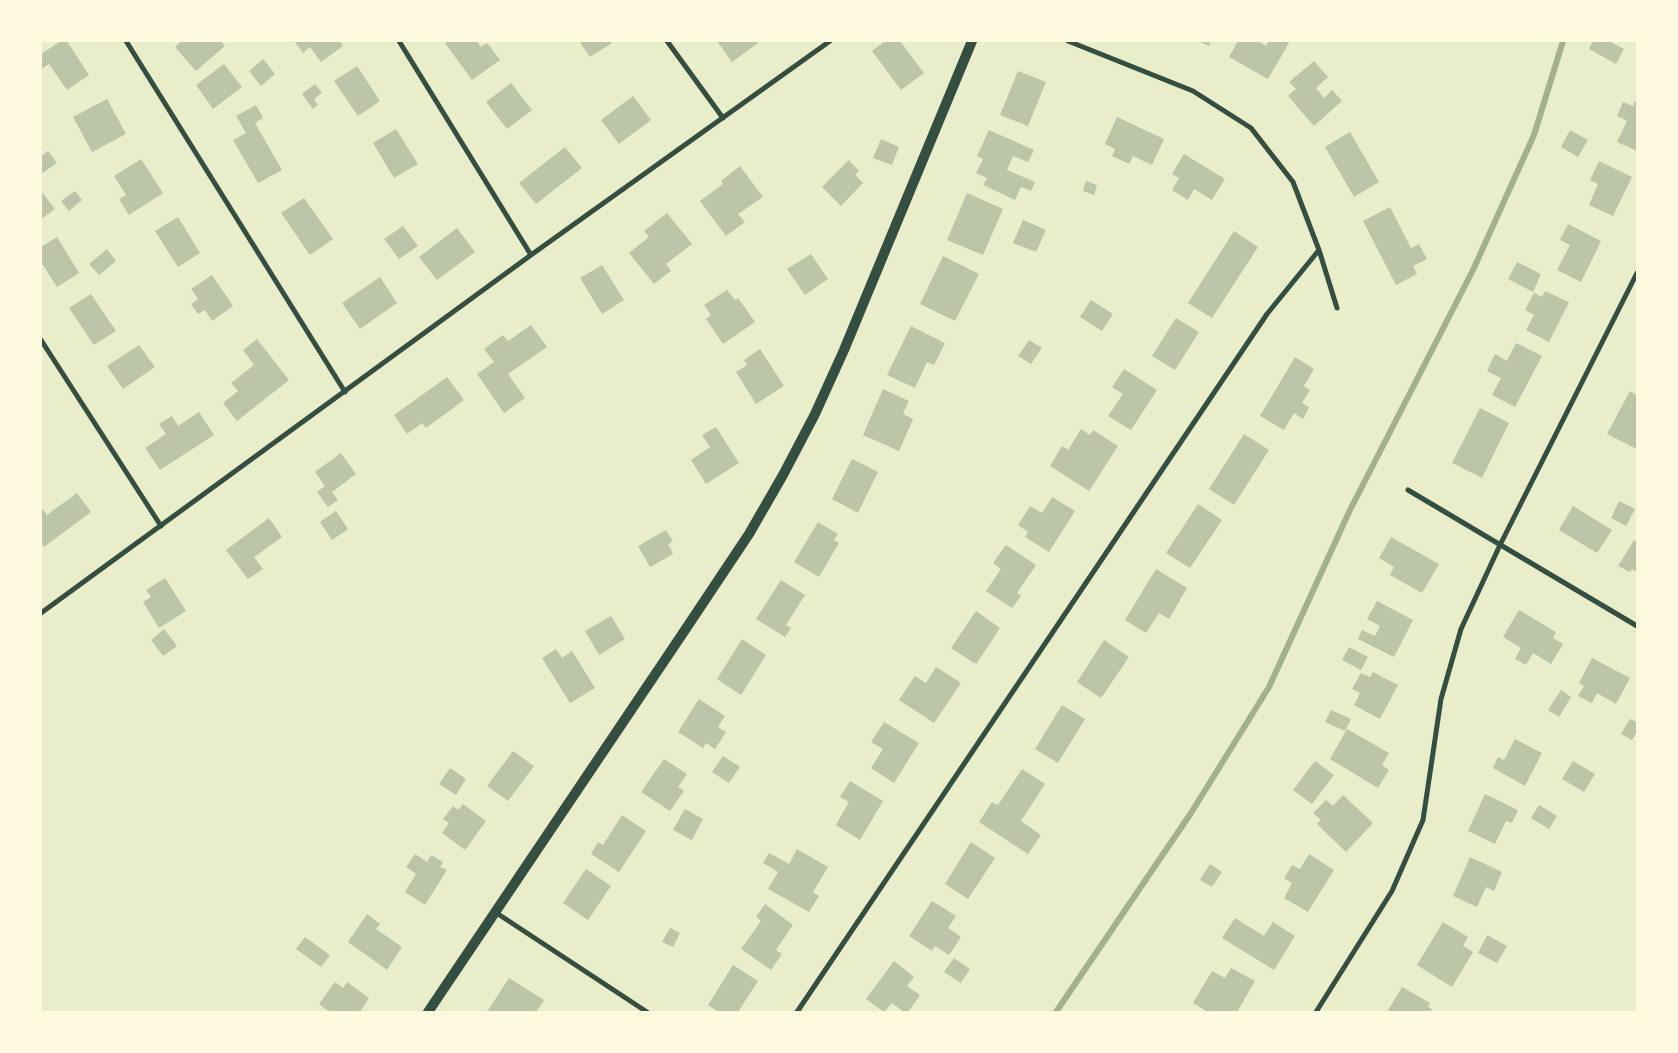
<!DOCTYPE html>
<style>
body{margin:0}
#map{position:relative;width:1678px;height:1053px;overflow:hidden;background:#e9edc9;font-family:"Exo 2",sans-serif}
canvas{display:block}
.frame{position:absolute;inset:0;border:42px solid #fefae0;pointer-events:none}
</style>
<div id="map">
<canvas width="1678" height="1053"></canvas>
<div class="frame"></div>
</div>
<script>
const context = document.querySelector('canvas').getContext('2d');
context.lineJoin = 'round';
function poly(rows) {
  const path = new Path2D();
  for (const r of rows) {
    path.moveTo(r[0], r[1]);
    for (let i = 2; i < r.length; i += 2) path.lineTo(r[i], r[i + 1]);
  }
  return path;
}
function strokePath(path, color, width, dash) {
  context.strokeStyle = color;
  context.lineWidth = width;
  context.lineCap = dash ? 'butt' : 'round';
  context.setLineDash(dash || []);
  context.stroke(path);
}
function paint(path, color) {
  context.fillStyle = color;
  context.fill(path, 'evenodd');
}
strokePath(poly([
 [1056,1012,1191,813,1269,687,1349,512,1473,270,1534,135,1563,41]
]), '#a3b18a', 6);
paint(poly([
 [61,41,67,41,89,75,67,90,49,64,41,69,41,54],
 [181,41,221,41,225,46,196,71,175,47],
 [294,41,340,41,343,46,321,62,310,47,303,53],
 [447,41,477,41,481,47,487,43,500,60,472,80,445,43],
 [579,41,610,41,612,43,590,57],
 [717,41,757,41,758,43,732,62],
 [885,41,900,41,924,73,901,90,872,51],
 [1198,41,1211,41,1209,46],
 [1238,41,1258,41,1266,46,1269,41,1290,41,1268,79,1229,57],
 [1593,41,1609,41,1624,49,1616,64,1589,49],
 [263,59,275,74,261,86,249,71],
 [1314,61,1328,77,1316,88,1324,98,1332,90,1342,101,1314,126,1288,96,1296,89,1289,82],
 [224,64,242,87,213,109,196,85],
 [357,66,380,101,358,116,334,81],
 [1018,71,1046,82,1028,126,1000,115],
 [511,83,532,110,507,129,486,102],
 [315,84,322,93,314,99,318,105,313,109,302,94],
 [633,96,651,120,619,144,601,120],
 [107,99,126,134,92,152,73,117],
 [1635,101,1637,102,1637,151,1617,142,1627,121,1617,116,1623,102,1633,106],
 [256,105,263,118,255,123,282,170,258,183,233,140,246,133,236,116],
 [1117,117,1164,139,1152,165,1133,156,1129,164,1112,156,1115,149,1105,144],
 [396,129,418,164,394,178,373,143],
 [989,130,1034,150,1028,162,1013,156,1007,170,1035,182,1031,191,1021,187,1015,200,983,185,987,178,976,173,983,159,977,156],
 [1570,130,1588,140,1578,157,1561,147],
 [1350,132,1379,182,1354,197,1325,147],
 [881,139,899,147,892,165,873,158],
 [565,147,582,168,536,204,519,183],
 [48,151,57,163,41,174,41,156],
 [1184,154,1225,179,1212,200,1194,189,1188,200,1172,190,1179,178,1172,174],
 [141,159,163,193,129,215,119,199,126,195,114,176],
 [849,160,859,171,855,175,863,183,841,206,822,187],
 [1599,161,1632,177,1613,216,1589,205,1598,184,1590,180],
 [740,166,763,197,738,214,745,222,726,236,700,201,723,184,721,181],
 [1086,181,1097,185,1094,195,1083,191],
 [41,191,55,209,41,219],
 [75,191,82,200,69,211,61,201],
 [967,193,1003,209,983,255,947,240],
 [304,198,333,239,310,255,281,213],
 [1390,207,1411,248,1419,244,1427,259,1413,266,1417,274,1396,285,1363,221],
 [667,213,692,244,666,264,671,271,654,284,629,253,649,237,644,231],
 [178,217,200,253,178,267,155,231],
 [1023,220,1046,230,1036,252,1013,243],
 [1568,224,1601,241,1581,282,1557,270,1570,245,1560,240],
 [403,226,418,246,399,259,384,239],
 [457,228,475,252,437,280,419,257],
 [1234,231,1258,247,1212,318,1188,303],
 [57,237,79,273,57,287,41,262,41,247],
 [107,249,116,261,99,275,89,264],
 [811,254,828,279,805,295,787,269],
 [943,256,979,274,955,321,920,304],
 [1517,262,1541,274,1533,292,1508,279],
 [602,265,624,300,602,314,580,278],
 [212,275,233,306,212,321,205,310,198,314,191,304,198,299,191,289],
 [380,277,397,303,360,329,342,303],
 [727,290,735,300,738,298,755,322,723,344,706,319,711,315,704,305],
 [1545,291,1569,302,1549,342,1526,330,1534,315,1525,310,1534,293,1542,297],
 [91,294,116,331,94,345,69,308],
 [1091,300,1113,314,1102,331,1080,317],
 [1176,318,1199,332,1175,370,1152,356],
 [531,325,547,347,508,374,525,398,504,413,477,374,494,362,484,349,503,335,508,341],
 [911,326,945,343,934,365,927,362,915,388,887,375],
 [257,339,289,380,237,421,223,403,238,391,231,383,254,365,243,350],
 [1029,340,1042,348,1031,364,1018,356],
 [1516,343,1542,356,1515,407,1492,395,1501,378,1487,371,1495,354,1507,361],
 [139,345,155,367,123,389,107,366],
 [760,349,784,386,756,404,736,372,747,365,744,360],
 [1295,357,1314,369,1304,386,1310,390,1302,403,1309,407,1303,419,1294,413,1284,430,1260,416],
 [1124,369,1157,390,1131,430,1108,416,1123,394,1112,387],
 [447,377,464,400,426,428,422,423,407,434,394,415],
 [883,389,909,401,903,414,913,419,899,451,863,435],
 [1630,391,1637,395,1637,449,1607,434],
 [1480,408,1509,423,1482,478,1452,463],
 [199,412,214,435,160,470,145,448,166,434,159,424,172,416,178,426],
 [716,427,739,463,706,484,691,460,710,447,702,435],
 [1081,429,1090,435,1093,430,1118,446,1089,491,1050,466,1062,446,1068,450],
 [1244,434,1269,450,1234,505,1209,489],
 [341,453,356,474,332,492,338,500,328,507,317,492,325,486,315,472],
 [852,459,878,472,858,513,832,499],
 [77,493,91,512,44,547,41,543,41,507,47,515],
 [1052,497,1075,511,1049,552,1025,537,1028,532,1018,525,1030,506,1042,513],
 [1619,501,1635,509,1626,526,1611,518],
 [1198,504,1222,520,1190,568,1166,553],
 [1573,506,1612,530,1597,553,1559,530],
 [336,511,348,529,332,540,320,522],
 [269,518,282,537,254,557,263,569,248,579,226,550],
 [818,522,838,534,834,540,839,543,819,577,794,562],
 [666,530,673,541,668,544,673,554,650,567,638,546],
 [1391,537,1439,564,1422,593,1390,575,1394,567,1379,558],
 [1634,540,1637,541,1637,572,1632,569,1630,572,1618,566],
 [1006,545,1036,565,1017,593,1021,596,1012,608,986,591,1001,569,993,563],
 [1156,569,1187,588,1169,619,1159,613,1146,633,1125,620],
 [165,578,186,611,159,628,143,602,151,597,146,590],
 [781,580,805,595,786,625,791,628,785,637,756,619],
 [1377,601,1413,620,1394,657,1358,639,1362,630,1375,636,1380,626,1367,619],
 [1519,610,1556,632,1553,638,1563,644,1551,664,1533,653,1526,665,1515,659,1521,648,1503,637],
 [976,611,1000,628,977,663,974,663,951,648],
 [611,616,625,639,599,655,585,631],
 [164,629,177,646,163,656,151,640],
 [742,639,766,655,741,695,717,679],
 [1104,640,1129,657,1101,698,1077,682],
 [1349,647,1368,657,1361,670,1342,660],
 [556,649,562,658,572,651,595,688,570,703,542,658],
 [1592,658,1630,678,1616,704,1597,693,1592,703,1578,696,1584,686,1579,683],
 [936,667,961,683,934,723,899,700,915,676,926,683],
 [1373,672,1398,685,1380,719,1354,705,1360,693,1352,689,1361,673,1370,677],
 [1561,690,1571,697,1559,717,1548,710],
 [699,699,725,716,718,727,726,732,715,749,706,743,703,748,678,732],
 [1062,705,1085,719,1058,763,1035,749],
 [1331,710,1351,719,1345,731,1325,722],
 [1630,719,1637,722,1637,732,1632,740,1621,734],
 [884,722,919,743,894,783,871,768,883,749,871,742],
 [1347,729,1389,753,1382,765,1389,770,1378,788,1330,759],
 [1515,739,1542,753,1525,786,1493,768,1498,757,1504,760],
 [513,751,534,766,508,801,487,786],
 [723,756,740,767,729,783,712,772],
 [664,759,687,774,678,787,684,791,670,811,641,792],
 [1315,761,1334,775,1312,804,1293,790],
 [1573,761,1595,774,1584,792,1562,779],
 [450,768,466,779,456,795,439,784],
 [1022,769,1045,784,1021,821,1041,835,1028,854,979,822,992,802,998,805],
 [850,781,883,801,860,840,836,825,849,802,840,797],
 [1485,794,1518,810,1512,823,1506,821,1495,844,1468,831],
 [1343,795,1373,823,1346,852,1317,824,1321,820,1313,813,1326,800,1333,806],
 [463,804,486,821,465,850,442,833,449,823,443,819,453,806,458,810],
 [1539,805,1557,816,1549,829,1531,818],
 [685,809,703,819,692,840,673,830],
 [622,815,646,831,619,872,591,854,598,842,603,845],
 [971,842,995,858,968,899,945,884],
 [797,849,828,867,813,892,819,896,809,912,768,889,778,872,763,863,769,853,789,864],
 [415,854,427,862,431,855,443,862,440,867,447,870,425,905,405,892,416,874,406,867],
 [1309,854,1334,870,1308,912,1284,898,1292,883,1284,878,1292,865,1300,869],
 [1470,857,1502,872,1494,891,1486,887,1477,907,1453,896],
 [1210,864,1222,872,1212,887,1200,880],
 [586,869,611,886,588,920,563,903],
 [932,901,956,916,948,928,961,937,949,955,935,946,932,951,909,936],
 [765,904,793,925,776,950,782,954,771,970,741,949,761,921,756,917],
 [367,914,380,924,376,929,402,947,387,970,348,942],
 [1235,918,1264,936,1273,922,1295,936,1274,970,1222,938],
 [1443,922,1468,937,1463,946,1473,952,1452,987,1417,965],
 [670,928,680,933,673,947,662,942],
 [1487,935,1507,946,1497,963,1478,953],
 [305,937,330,955,321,967,296,949],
 [954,958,970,969,961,983,944,972],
 [894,961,914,977,907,986,920,995,908,1012,904,1012,892,1003,884,1012,866,999],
 [733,965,758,981,738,1012,719,1012,708,1005],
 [1231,968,1255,981,1237,1012,1208,1012,1193,1003,1212,971,1225,978],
 [509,978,544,1000,536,1012,487,1012],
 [335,982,343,988,347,982,369,998,360,1012,330,1012,319,1004],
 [1402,987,1430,1003,1428,1007,1432,1009,1430,1012,1387,1012]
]), '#bcc5a7');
strokePath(poly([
 [126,41,345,392],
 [399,41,531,255],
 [667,41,723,118],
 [1068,41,1193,91,1251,128,1293,182,1319,250,1337,308],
 [41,340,161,526],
 [1408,490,1637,626],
 [41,613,531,255,830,41],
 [495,912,647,1012],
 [797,1012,1267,314,1319,250],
 [1316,1012,1392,891,1423,820,1441,699,1461,629,1500,545,1637,273]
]), '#344e41', 5);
strokePath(poly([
 [428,1012,683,633,749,534,783,475,815,414,844,350,972,41]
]), '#344e41', 10);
</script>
